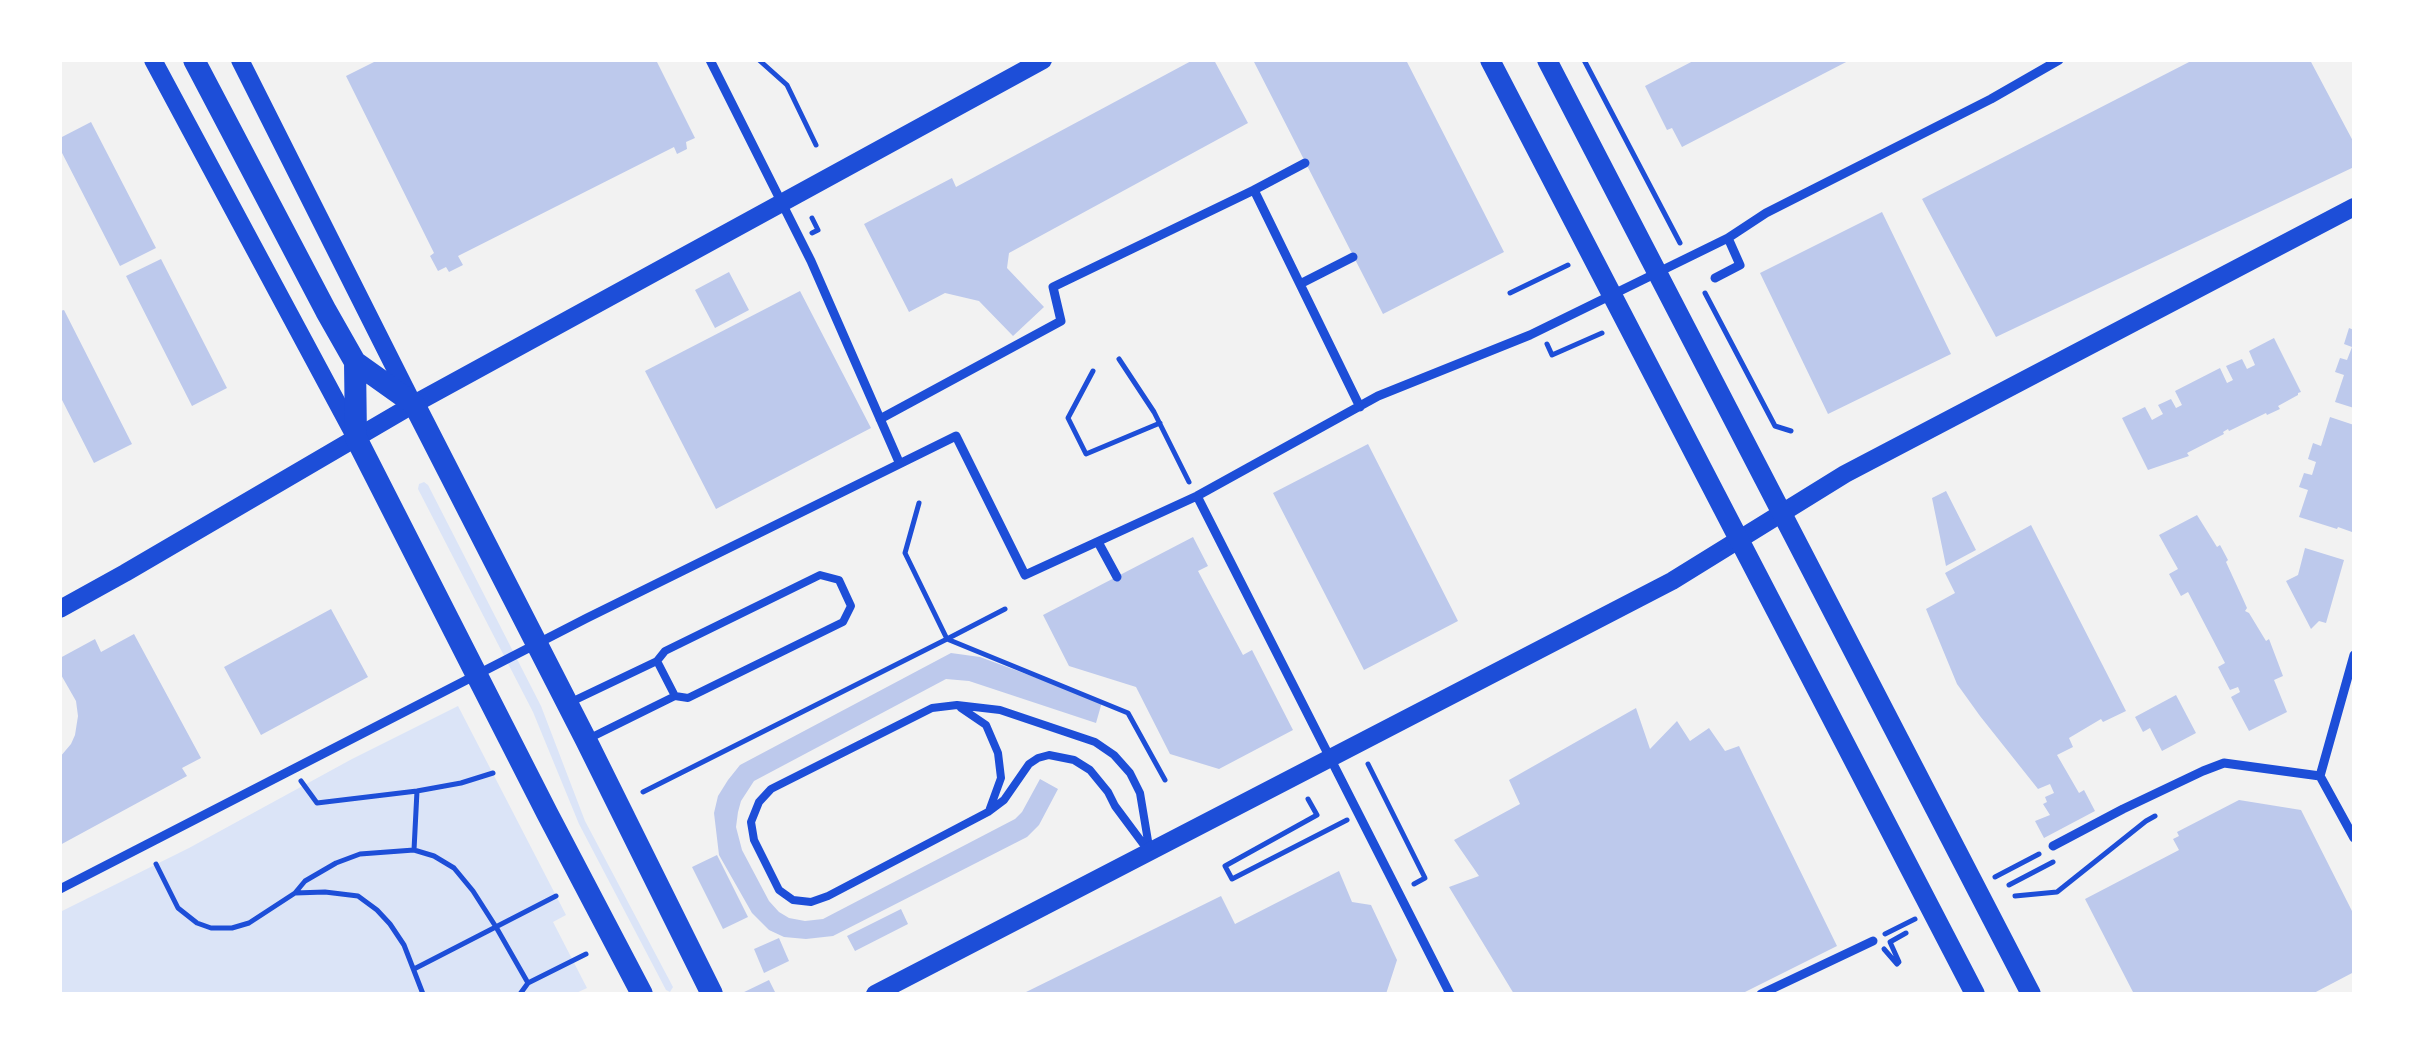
<!DOCTYPE html>
<style>
body{margin:0}
#map{position:relative;width:2414px;height:1054px;overflow:hidden;background:#f2f2f2;font-family:Overpass,sans-serif}
canvas{display:block}
.frame{position:absolute;inset:0;border:62px solid #fff;pointer-events:none}
</style>
<div id="map">
<canvas width="2414" height="1054"></canvas>
<div class="frame"></div>
</div>
<script>
const context = document.querySelector('canvas').getContext('2d');
context.lineJoin = 'round';
function paint(path, color) {
  context.fillStyle = color;
  context.fill(path, 'evenodd');
}
function poly(rows) {
  const path = new Path2D();
  for (const r of rows) {
    path.moveTo(r[0], r[1]);
    for (let i = 2; i < r.length; i += 2) path.lineTo(r[i], r[i + 1]);
  }
  return path;
}
function strokePath(path, color, width, dash) {
  context.strokeStyle = color;
  context.lineWidth = width;
  context.lineCap = dash ? 'butt' : 'round';
  context.setLineDash(dash || []);
  context.stroke(path);
}
paint(poly([
 [424,482,428,485,541,706,585,821,673,987,670,992,666,990,579,824,533,712,418,489,419,484],
 [458,706,566,915,553,922,587,988,574,994,60,994,60,912,189,848,352,759]
]), '#dbe4f7');
paint(poly([
 [378,60,656,60,695,138,686,142,687,149,677,154,674,147,458,256,463,265,449,272,446,267,438,271,430,256,434,253,346,76],
 [1193,60,1214,60,1248,123,1009,253,1007,268,1044,307,1013,336,979,301,945,293,909,312,864,224,952,178,956,187],
 [1253,60,1406,60,1504,252,1383,314],
 [1695,60,1850,60,1682,147,1672,128,1667,130,1645,86],
 [2193,60,2310,60,2354,143,2354,167,1996,337,1922,199],
 [91,122,156,248,120,266,60,149,60,138],
 [1882,212,1951,354,1828,414,1760,273],
 [161,259,227,388,192,406,126,276],
 [729,272,749,310,715,328,695,290],
 [800,291,871,428,716,509,645,371],
 [64,310,132,444,94,463,60,396,60,311],
 [2349,328,2354,330,2354,408,2335,402,2344,375,2335,372,2340,358,2347,360,2352,347,2344,344],
 [2274,338,2301,392,2298,393,2298,395,2278,406,2280,409,2267,415,2266,413,2229,431,2228,429,2223,432,2224,434,2187,453,2189,456,2148,470,2122,418,2145,407,2152,420,2163,414,2158,405,2171,399,2176,408,2182,405,2175,391,2220,368,2227,383,2233,380,2226,366,2242,359,2247,369,2255,365,2249,351],
 [2330,417,2354,425,2352,532,2338,527,2337,529,2299,517,2308,490,2299,487,2304,473,2312,475,2316,462,2308,459,2313,443,2321,446],
 [1368,444,1458,621,1364,670,1273,493],
 [1946,491,1976,550,1946,566,1932,498],
 [2197,515,2217,547,2220,545,2228,560,2226,562,2243,599,2247,608,2245,611,2249,613,2266,641,2269,639,2283,676,2274,680,2287,712,2249,731,2231,697,2240,692,2238,687,2230,690,2218,667,2225,663,2188,592,2181,596,2169,574,2178,569,2159,535],
 [2031,525,2126,711,2103,722,2101,719,2069,738,2073,747,2057,755,2079,793,2084,790,2095,811,2044,838,2035,821,2050,815,2043,804,2047,802,2045,797,2054,793,2050,784,2038,789,1980,716,1957,684,1926,609,1955,593,1945,573],
 [1193,537,1208,566,1198,571,1243,655,1252,650,1293,730,1219,769,1170,754,1136,687,1069,666,1043,615],
 [2305,548,2344,560,2326,623,2319,621,2311,629,2286,581,2298,575],
 [331,609,368,677,261,735,224,667],
 [134,634,201,758,182,768,187,776,60,845,60,757,71,744,75,735,78,716,76,701,60,673,60,658,95,639,101,652],
 [951,653,980,657,1102,702,1096,723,969,681,946,679,754,781,741,801,738,812,736,827,742,850,769,901,779,912,789,918,805,921,823,919,1015,819,1022,812,1040,779,1058,789,1039,825,1027,837,833,936,806,939,784,937,769,930,752,913,719,855,714,813,718,796,728,780,740,765],
 [2176,695,2196,733,2162,751,2150,728,2143,732,2135,717],
 [1636,708,1650,749,1677,721,1690,741,1709,728,1725,751,1739,746,1837,946,1741,994,1514,994,1449,887,1479,876,1454,840,1520,804,1509,780],
 [2239,800,2301,810,2354,915,2354,972,2312,994,2134,994,2085,899,2179,850,2173,839,2179,836,2177,832],
 [717,855,748,917,723,929,692,867],
 [1339,871,1352,902,1371,905,1397,960,1386,994,1022,994,1221,896,1235,924],
 [901,909,908,924,855,951,847,936],
 [779,938,789,961,764,973,754,949],
 [769,980,776,994,740,994]
]), '#bdc9ec');
strokePath(poly([
 [759,60,787,85,816,145],
 [1584,60,1680,243],
 [812,233,818,230,812,218],
 [1510,293,1568,265],
 [1705,293,1775,426,1791,431],
 [1547,344,1552,355,1602,333],
 [1119,359,1154,412,1189,482],
 [1093,371,1068,418,1086,454,1160,423],
 [919,503,905,553,947,639,1005,609],
 [1368,764,1425,878,1414,884],
 [301,781,317,803,417,791,461,783,493,773],
 [643,792,947,639,1128,713,1165,780],
 [1308,799,1317,815,1225,866,1232,879,1347,820],
 [414,850,417,791],
 [156,864,178,908,197,923,211,928,232,928,249,923,295,893,325,892,358,896,377,910,390,924,404,945,423,994],
 [1995,877,2039,854],
 [2009,885,2053,862],
 [295,893,305,881,336,863,360,854,414,850,434,856,454,868,473,891,496,927,528,983,586,954],
 [2015,896,2057,892,2146,821,2155,816],
 [1885,934,1915,919],
 [1884,949,1897,964,1899,962,1890,942,1906,933],
 [414,969,556,896],
 [520,994,528,983]
]), '#1d4ed8', 5);
strokePath(poly([
 [657,661,675,696],
 [571,702,657,661,665,651,820,575,839,580,851,606,843,622,688,698,675,696,590,738],
 [957,705,1000,710,1095,742,1114,755,1130,773,1140,793,1150,853,1115,806,1108,792,1090,770,1074,760,1049,755,1038,758,1029,764,1004,800,988,812,828,896,811,902,793,900,779,890,754,840,751,822,759,802,771,789,932,708,957,705],
 [961,708,986,725,998,753,1001,778,989,811]
]), '#1d4ed8', 8);
strokePath(poly([
 [710,60,811,261,899,462],
 [1305,163,1254,190,1360,407],
 [1715,278,1740,265,1728,238],
 [1300,284,1353,257],
 [880,419,1061,321,1053,287,1254,190],
 [1197,496,1450,994],
 [1098,542,1117,577],
 [2320,776,2354,655],
 [2053,846,2123,809,2203,771,2224,763,2320,776,2354,838],
 [60,889,587,618,956,436,1025,575,1197,496,1378,396,1530,335,1728,238,1766,213,1991,99,2059,60],
 [1761,994,1873,941]
]), '#1d4ed8', 9);
strokePath(poly([
 [153,60,356,438],
 [240,60,411,400],
 [60,609,125,573,414,404,1043,60],
 [875,994,1672,581,1845,474,2354,207]
]), '#1d4ed8', 18);
strokePath(poly([
 [1490,60,1975,994],
 [1547,60,2031,994]
]), '#1d4ed8', 20);
strokePath(poly([
 [194,60,326,311,355,362,414,404,586,740,712,994],
 [355,362,356,438,547,813,642,994]
]), '#1d4ed8', 22);
</script>
